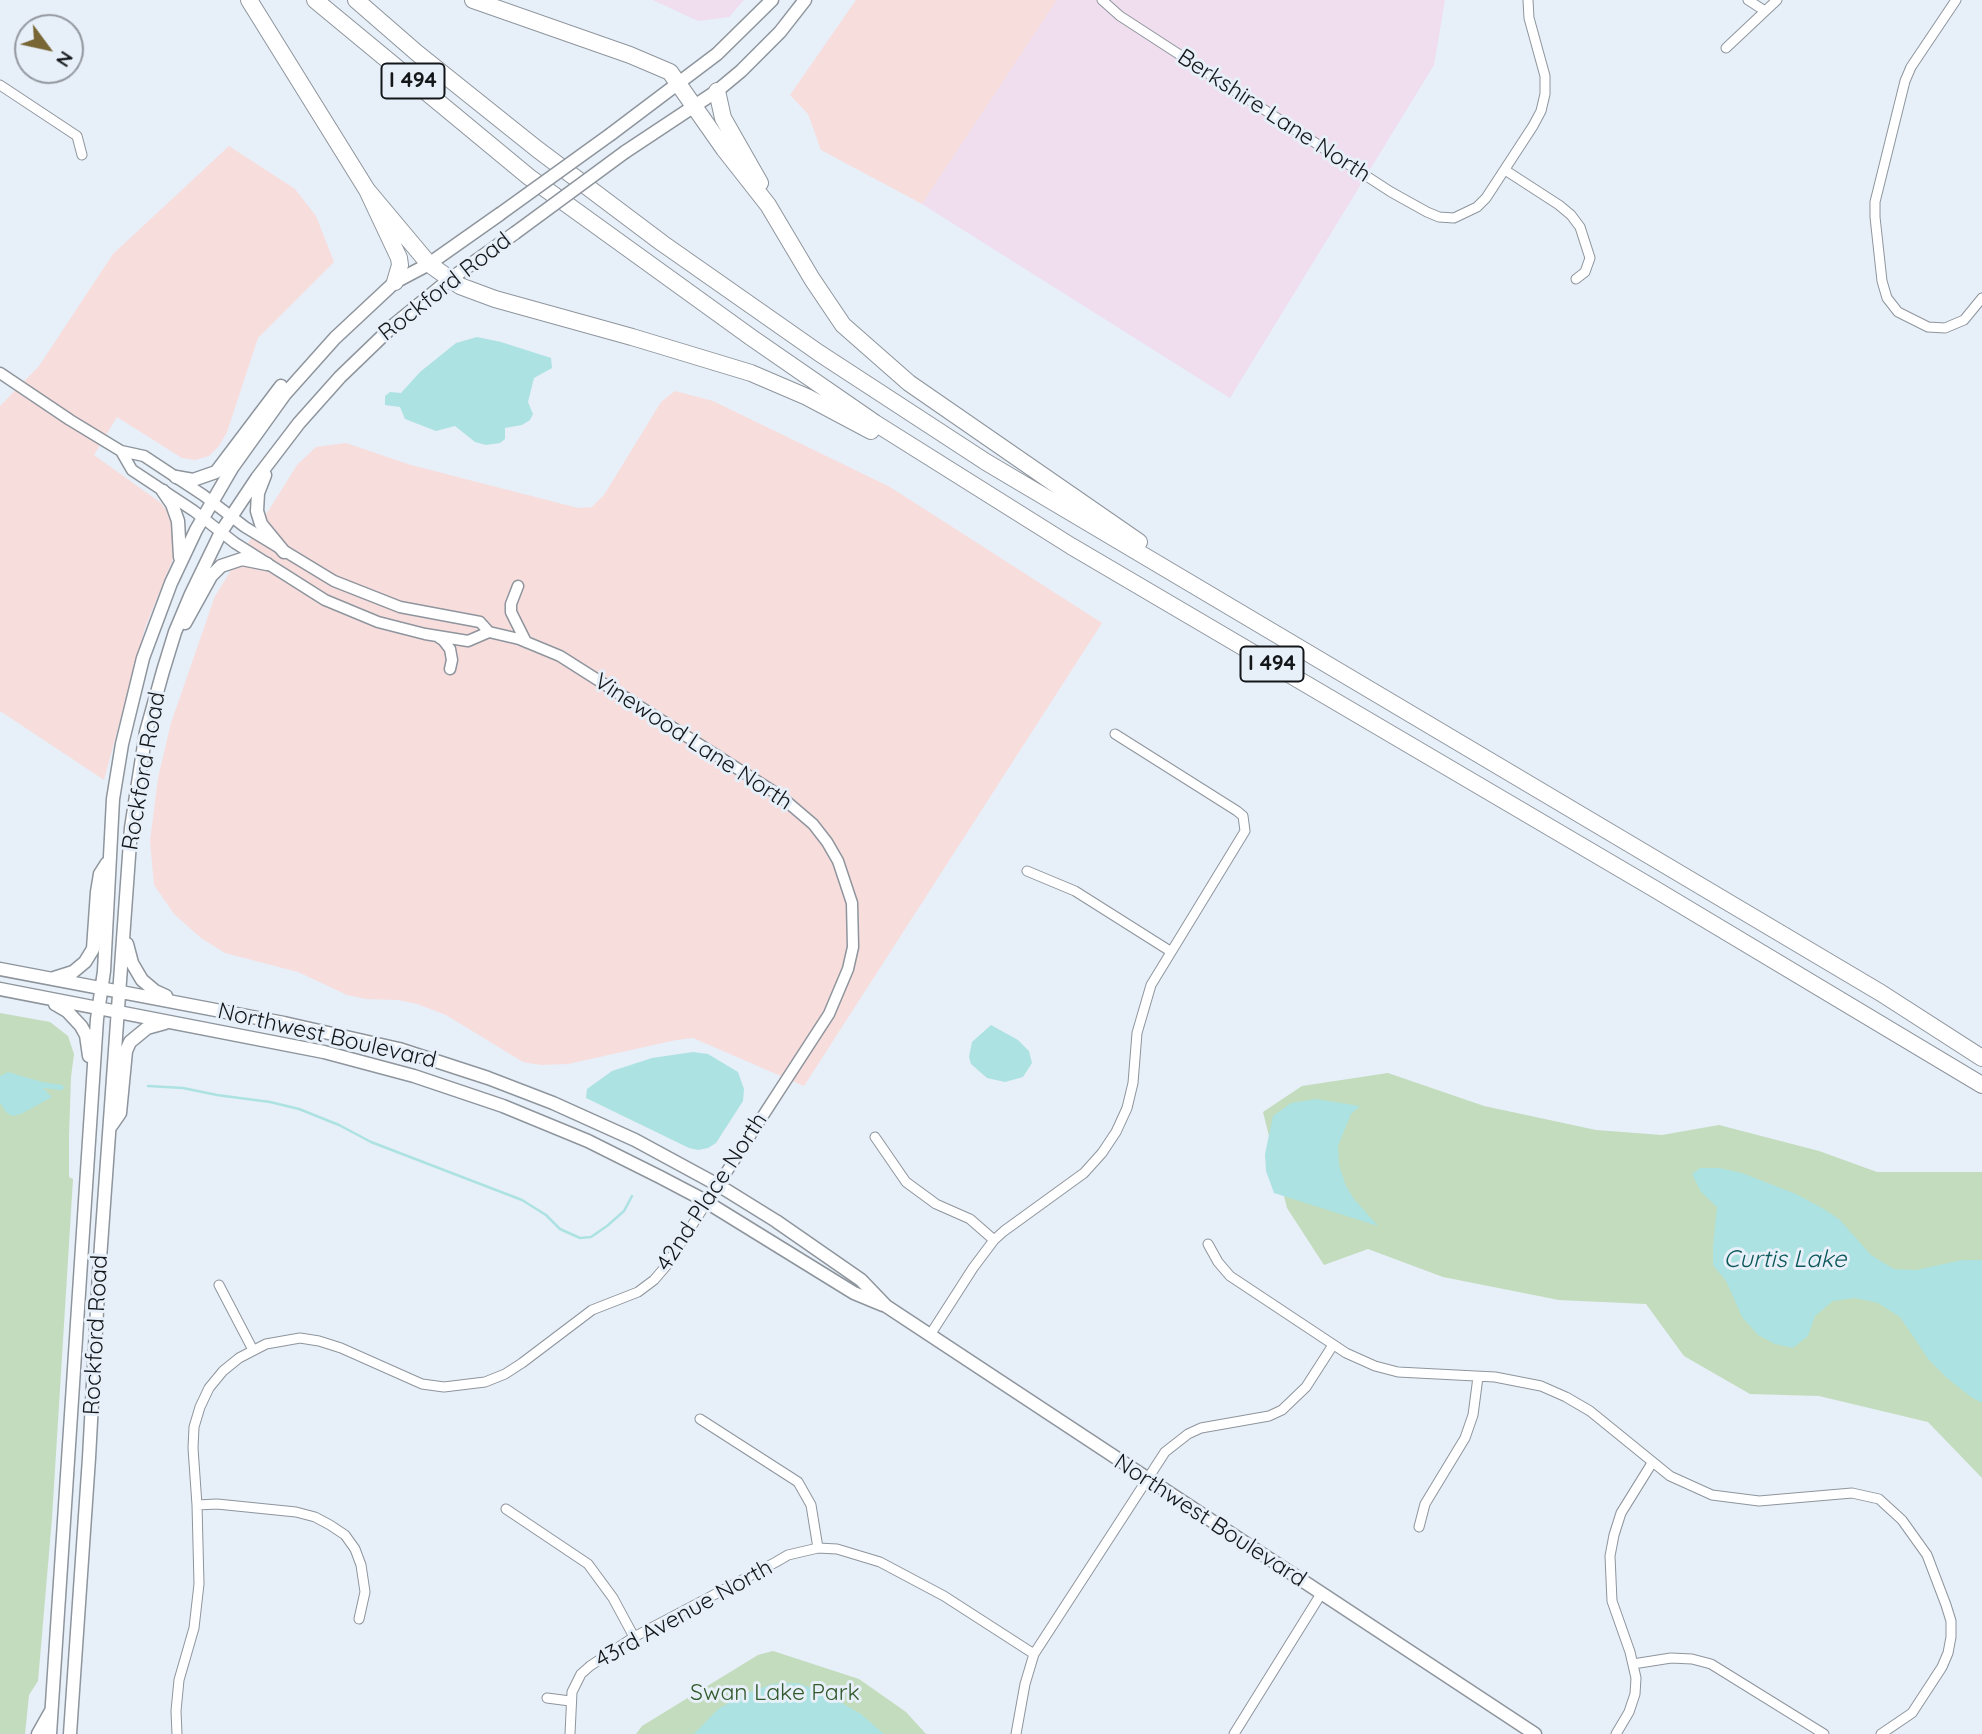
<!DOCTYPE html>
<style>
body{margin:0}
#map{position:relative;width:1982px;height:1734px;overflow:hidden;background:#e7eff8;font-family:Quicksand,sans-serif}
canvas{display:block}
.north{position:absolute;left:14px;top:14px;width:70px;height:70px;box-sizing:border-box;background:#e7eff8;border:2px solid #93999f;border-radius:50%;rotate:123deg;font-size:19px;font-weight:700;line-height:28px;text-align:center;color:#14171a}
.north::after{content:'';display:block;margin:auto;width:24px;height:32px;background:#786634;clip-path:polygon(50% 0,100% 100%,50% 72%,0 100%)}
</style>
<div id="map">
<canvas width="1982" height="1734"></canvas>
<div class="north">N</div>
</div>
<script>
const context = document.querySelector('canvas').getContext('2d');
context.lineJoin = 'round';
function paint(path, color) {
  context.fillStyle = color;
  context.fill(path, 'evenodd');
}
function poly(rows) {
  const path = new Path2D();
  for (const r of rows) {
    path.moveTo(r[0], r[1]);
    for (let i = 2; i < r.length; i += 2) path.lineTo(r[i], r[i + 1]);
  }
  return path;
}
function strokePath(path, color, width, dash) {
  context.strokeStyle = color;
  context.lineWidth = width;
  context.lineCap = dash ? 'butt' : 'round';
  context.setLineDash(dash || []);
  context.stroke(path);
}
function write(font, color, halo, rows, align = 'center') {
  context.font = font + ' Quicksand,sans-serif';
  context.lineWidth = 6;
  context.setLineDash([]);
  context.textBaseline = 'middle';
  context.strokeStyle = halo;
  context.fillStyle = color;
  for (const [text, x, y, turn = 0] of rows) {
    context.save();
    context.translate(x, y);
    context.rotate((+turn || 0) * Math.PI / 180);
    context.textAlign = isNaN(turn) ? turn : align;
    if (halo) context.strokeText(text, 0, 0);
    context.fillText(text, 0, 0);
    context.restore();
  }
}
paint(poly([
 [856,0,1057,0,922,204,821,150,808,114,790,95],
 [229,146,295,189,316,216,334,262,258,338,227,432,219,446,209,456,195,460,182,458,117,417,94,455,161,503,174,520,177,549,145,628,104,780,0,711,0,406,39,366,113,254],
 [675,391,713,401,890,487,1102,623,804,1086,693,1038,676,1040,568,1064,541,1065,523,1062,446,1015,417,1004,398,1000,366,999,347,995,298,972,225,953,201,938,174,914,154,885,150,841,158,778,171,723,215,596,297,465,316,447,346,443,411,465,578,508,592,507,604,495,661,402]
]), '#f8dddd');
paint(poly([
 [653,0,744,0,729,17,698,21],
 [1057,0,1445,0,1434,65,1230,398,922,204]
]), '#f0ddee');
paint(poly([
 [0,1013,50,1022,68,1036,74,1054,71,1077,69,1135,69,1177,73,1179,52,1518,38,1681,29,1695,25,1734,0,1734],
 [1388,1073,1484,1106,1596,1130,1662,1135,1719,1125,1819,1151,1877,1172,1982,1172,1982,1478,1928,1422,1819,1396,1750,1394,1684,1356,1646,1304,1559,1300,1443,1277,1368,1249,1324,1265,1287,1208,1263,1112,1302,1086],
 [773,1651,859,1679,906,1712,926,1734,636,1734,642,1726,758,1655]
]), '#c2dcbd');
paint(poly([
 [477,337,501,342,551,358,552,368,534,378,528,402,533,414,530,420,522,425,505,428,505,439,500,443,486,445,475,442,455,426,436,431,405,419,400,407,385,405,385,396,390,392,401,393,420,372,456,343],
 [991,1025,1018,1040,1029,1051,1032,1063,1023,1077,1005,1082,987,1078,971,1064,969,1057,972,1042],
 [693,1052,708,1054,738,1072,744,1089,743,1101,716,1143,708,1148,698,1150,689,1148,586,1098,587,1089,612,1071,652,1058],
 [8,1072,42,1082,62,1085,65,1088,61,1090,43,1088,52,1097,21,1114,12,1116,6,1112,0,1103,0,1076],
 [1316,1099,1360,1106,1351,1114,1338,1146,1339,1165,1346,1186,1354,1199,1378,1226,1274,1193,1266,1171,1265,1154,1273,1116,1291,1103],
 [1700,1168,1719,1168,1742,1173,1796,1194,1824,1209,1840,1220,1871,1255,1894,1269,1916,1270,1962,1260,1982,1260,1982,1403,1971,1397,1947,1378,1929,1360,1900,1317,1878,1303,1855,1298,1833,1301,1815,1316,1808,1336,1793,1348,1775,1344,1758,1335,1742,1317,1726,1281,1713,1265,1713,1246,1717,1207,1701,1192,1692,1174],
 [798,1683,826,1694,861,1714,884,1734,694,1734,718,1709,745,1694,772,1684]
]), '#ade2e3');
strokePath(poly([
 [148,1086,183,1088,217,1095,270,1102,299,1109,339,1125,371,1142,522,1200,546,1215,560,1229,580,1238,591,1237,607,1226,624,1211,632,1196]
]), '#ade2e3', 2.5);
const minor = poly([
 [1102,0,1120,16,1391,192,1427,212,1439,217,1454,218,1477,207,1486,198,1533,126,1541,111,1545,94,1545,76,1529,18,1528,0],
 [1748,0,1765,11],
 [1956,0,1911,67,1905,81,1875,202,1875,217,1882,281,1887,298,1898,312,1928,327,1945,328,1964,320,1982,298],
 [1726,48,1777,0],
 [0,85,77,136,82,155],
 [1505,170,1559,205,1571,215,1580,227,1590,258,1585,272,1576,279],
 [1027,871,1075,891,1170,951],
 [875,1137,906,1182,936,1204,970,1219,994,1240],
 [1208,1244,1218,1262,1230,1276,1346,1353,1375,1366,1398,1372,1495,1377,1541,1386,1566,1397,1590,1411,1670,1476,1712,1495,1759,1501,1852,1493,1879,1499,1902,1520,1927,1555,1946,1605,1951,1621,1951,1637,1948,1653,1942,1667,1912,1713,1881,1734],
 [219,1285,253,1350],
 [930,1335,973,1268,994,1240,1004,1231,1084,1173,1102,1153,1116,1132,1127,1108,1133,1083,1137,1033,1151,985,1245,831,1243,816,1237,811,1115,734],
 [700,1419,798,1482,811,1505,818,1548,837,1549,880,1562,944,1596,1034,1654],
 [197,1505,217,1504,296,1512,315,1517,330,1525,345,1535,355,1549,361,1565,365,1592,359,1619],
 [506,1509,588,1564,613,1598,634,1637],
 [1419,1527,1425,1504,1465,1438,1473,1415,1478,1377],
 [1633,1664,1671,1658,1692,1659,1711,1664,1824,1734],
 [547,1698,570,1701],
 [177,1734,176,1711,179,1680,194,1628,199,1584,197,1505,193,1448,194,1427,200,1407,209,1388,223,1371,239,1358,266,1344,300,1338,319,1341,341,1348,422,1384,444,1387,485,1382,505,1374,522,1363,592,1310,638,1292,654,1280,666,1266,707,1202],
 [570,1734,572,1692,581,1674,590,1666,634,1637,776,1562,788,1555,818,1548],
 [1016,1734,1025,1684,1034,1654,1165,1452,1188,1434,1201,1428,1269,1416,1282,1410,1306,1387,1333,1345],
 [1234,1734,1321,1594],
 [1616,1734,1629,1712,1635,1694,1636,1678,1630,1652,1612,1601,1610,1556,1614,1535,1621,1513,1652,1463]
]);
const tertiary = poly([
 [0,373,70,420,121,451,144,456,203,495,245,527,334,581,400,607,480,622,489,632,519,639,560,656,779,795,813,824,827,842,838,861,852,903,853,947,848,969,829,1014,707,1202],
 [121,451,132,470,194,511,235,543,325,600,378,622,425,634,468,641,489,632],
 [518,586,511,604,511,612,526,642],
 [437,636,443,640,450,649,452,660,450,669]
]);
const secondary = poly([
 [611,134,717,54,772,0],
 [625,152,717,91,741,71,780,32,805,0],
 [265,475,258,493,257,511,261,524,284,552],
 [176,477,193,480,216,472,281,386],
 [163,491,172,504,178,521,180,557],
 [185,623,211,576,221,566,242,559,267,564],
 [127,944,132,963,142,980,155,991,166,996],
 [0,969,284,1023,399,1049,488,1078,553,1103,635,1140,718,1185,776,1221,861,1280,886,1306,1535,1734],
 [54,978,73,972,85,962,93,949,97,892,100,874,107,863],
 [0,989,324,1052,414,1076,503,1106,588,1141,660,1177,700,1198,854,1293,883,1305],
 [55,1004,67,1011,81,1026,86,1035,89,1056],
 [111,1126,120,1113,126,1051,130,1042,147,1028,165,1023],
 [38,1734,51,1711],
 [50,1734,97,1019,104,971,113,799,122,744,143,658,171,583,196,530,232,468,285,394,335,338,395,282,429,264,500,214],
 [70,1734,89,1458,99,1273,131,828,146,732,163,671,175,632,191,594,221,532,257,478,299,423,340,377,395,324,449,280,515,233]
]);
const motorway = poly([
 [249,0,367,190,399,258,400,265,395,282],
 [315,0,529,177,752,338,875,423,1071,546,1653,888,1982,1085],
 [356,0,417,53,537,149,662,243,819,353,986,462,1881,993,1982,1058],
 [473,0,630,55,670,72,724,149,768,205,812,279,843,325,909,383,1139,542],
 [717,91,723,118,760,183],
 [367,190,429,264,460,286,495,299,632,337,751,373,807,397,871,431]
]);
strokePath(minor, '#8e959d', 11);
strokePath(tertiary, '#8e959d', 13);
strokePath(secondary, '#8e959d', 15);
strokePath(motorway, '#8e959d', 18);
strokePath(minor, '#fff', 9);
strokePath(tertiary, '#fff', 10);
strokePath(secondary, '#fff', 12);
strokePath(motorway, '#fff', 16);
const secondaryBridge = poly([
 [500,214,611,134],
 [515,233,625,152]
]);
strokePath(secondaryBridge, '#8e959d', 15, []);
strokePath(secondaryBridge, '#fff', 12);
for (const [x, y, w] of [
 [413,81,63],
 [1272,664,63]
]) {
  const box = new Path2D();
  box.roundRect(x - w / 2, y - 17.5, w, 35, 5);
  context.fillStyle = '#e7eff8';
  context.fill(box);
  strokePath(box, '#14171a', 2);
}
write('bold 21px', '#14171a', null, [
 ["I 494",413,81],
 ["I 494",1272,664]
]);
write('23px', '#14171a', '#e7eff8', [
 ["Berkshire Lane North",1274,116,33],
 ["Rockford Road",445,287,-38],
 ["Vinewood Lane North",693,742,33],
 ["Rockford Road",144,771,-80],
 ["Northwest Boulevard",327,1036,13],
 ["42nd Place North",712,1192,-57],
 ["Rockford Road",96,1335,-87],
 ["Northwest Boulevard",1210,1521,33],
 ["43rd Avenue North",684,1614,-29]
]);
write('23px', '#32592c', '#e7eff8', [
 ["Swan Lake Park",775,1693]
]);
write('italic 24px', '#0b585a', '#e7eff8', [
 ["Curtis Lake",1785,1260]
]);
</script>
